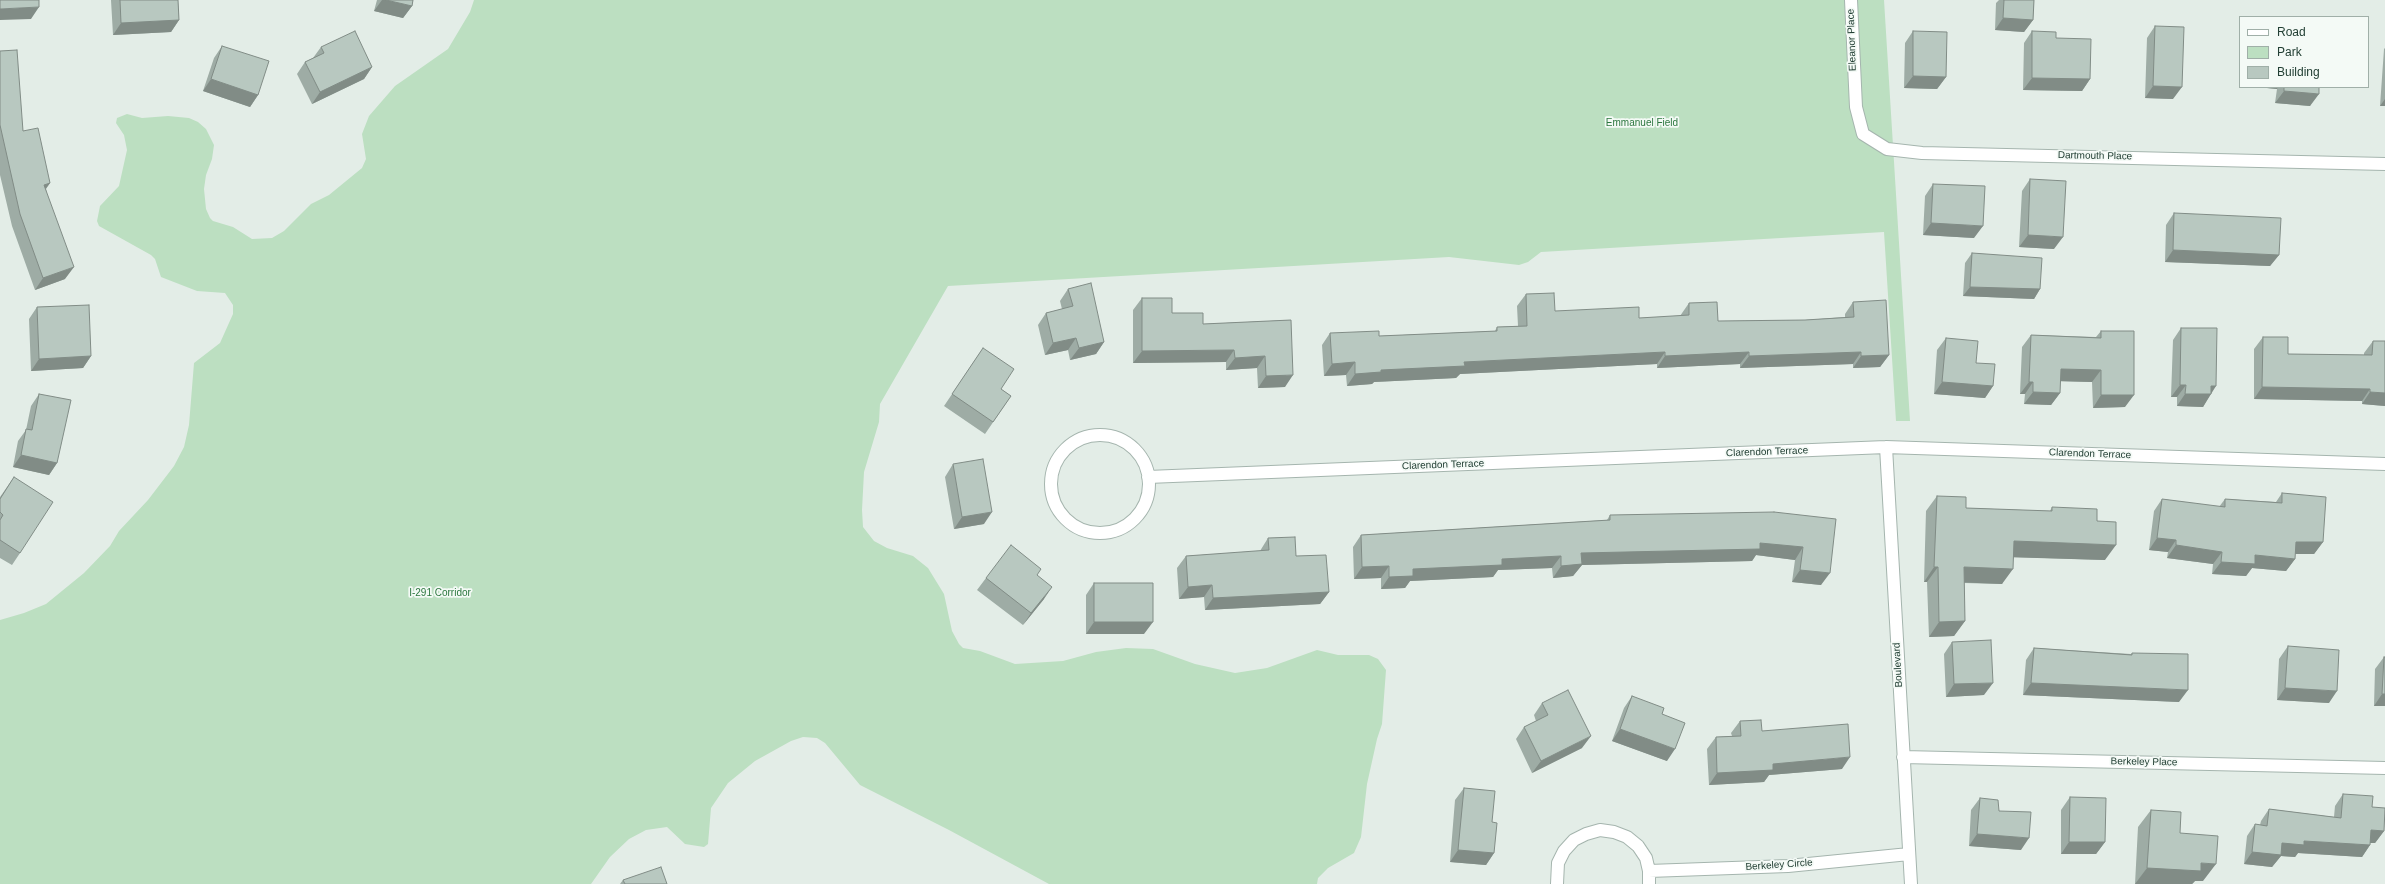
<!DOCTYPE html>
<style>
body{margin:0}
#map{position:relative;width:2385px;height:884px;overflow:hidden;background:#e3ede7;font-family:Arial,sans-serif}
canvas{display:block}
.legend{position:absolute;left:2239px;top:16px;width:130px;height:72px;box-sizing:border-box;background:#f4faf6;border:1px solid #a0afa8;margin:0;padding:5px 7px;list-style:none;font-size:12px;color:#223f34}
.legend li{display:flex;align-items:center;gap:8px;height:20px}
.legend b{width:20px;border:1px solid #a0afa8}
</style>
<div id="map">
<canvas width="2385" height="884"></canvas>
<ul class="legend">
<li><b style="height:5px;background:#fff"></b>Road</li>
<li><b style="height:11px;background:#bcdfc1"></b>Park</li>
<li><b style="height:11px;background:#b8c8c0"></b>Building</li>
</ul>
</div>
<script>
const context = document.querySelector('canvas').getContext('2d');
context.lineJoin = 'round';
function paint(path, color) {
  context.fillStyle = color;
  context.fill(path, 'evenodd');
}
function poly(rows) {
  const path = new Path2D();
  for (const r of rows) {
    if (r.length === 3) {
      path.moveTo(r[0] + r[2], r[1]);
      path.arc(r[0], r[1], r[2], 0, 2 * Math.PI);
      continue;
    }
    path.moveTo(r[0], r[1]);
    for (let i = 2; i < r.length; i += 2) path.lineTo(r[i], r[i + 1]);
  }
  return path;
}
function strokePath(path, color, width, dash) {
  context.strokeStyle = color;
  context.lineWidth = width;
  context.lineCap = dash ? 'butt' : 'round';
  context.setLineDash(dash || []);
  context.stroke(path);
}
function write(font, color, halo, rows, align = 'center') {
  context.font = font + ' Arial,sans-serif';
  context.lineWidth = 3.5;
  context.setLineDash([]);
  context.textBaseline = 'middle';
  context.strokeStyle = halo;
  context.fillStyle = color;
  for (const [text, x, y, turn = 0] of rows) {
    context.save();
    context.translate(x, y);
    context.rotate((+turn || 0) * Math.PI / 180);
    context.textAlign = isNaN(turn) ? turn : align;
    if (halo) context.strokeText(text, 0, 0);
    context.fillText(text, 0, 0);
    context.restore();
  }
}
paint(poly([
 [474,0,1884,0,1910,421,1896,421,1884,232,1541,252,1528,262,1519,265,1449,257,948,286,880,404,879,422,864,472,862,510,863,527,874,541,887,548,913,556,928,568,944,594,952,631,959,644,963,648,980,651,1015,664,1063,661,1096,652,1126,648,1153,649,1195,664,1235,673,1267,668,1317,650,1338,655,1369,655,1378,659,1386,670,1382,724,1377,739,1367,784,1361,837,1354,853,1328,868,1318,878,1317,884,1049,884,949,830,860,785,825,743,817,738,803,737,791,741,755,761,728,783,711,808,708,844,704,847,685,844,667,827,646,830,629,839,610,857,591,884,0,884,0,620,24,613,46,604,84,573,110,546,119,531,148,500,174,466,184,447,189,425,194,363,220,343,233,314,233,305,225,293,197,291,161,277,155,259,151,255,99,226,97,221,100,206,119,186,127,150,124,135,116,123,117,118,127,114,142,118,168,116,189,118,198,122,206,129,214,145,212,159,206,175,204,189,206,209,210,218,213,221,233,227,252,239,272,238,284,231,311,204,329,195,362,168,366,159,362,134,369,116,395,86,448,49,470,12]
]), '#bcdfc1');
const street = poly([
 [1851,0,1856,107,1863,134,1887,149,1922,153,2385,164],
 [1100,484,49],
 [1886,447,1911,884],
 [1148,477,1886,447,2385,464],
 [1903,757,2385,768],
 [1649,871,1788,866,1909,854],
 [1557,884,1558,863,1564,851,1574,840,1586,834,1600,830,1614,832,1627,837,1638,846,1646,858,1649,871,1649,884]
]);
strokePath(street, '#a5b5ae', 14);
strokePath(street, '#fff', 12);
paint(poly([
 [111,0,178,0,179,20,171,32,113,35],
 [377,0,413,0,412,6,403,18,374,11],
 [1999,0,2034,0,2033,20,2024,32,1995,30,1996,3],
 [2155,26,2173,99,2145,98,2147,38],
 [1913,31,1946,77,1937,89,1904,88,1905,43],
 [2032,31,2056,38,2090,79,2082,91,2023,90,2024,43],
 [222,46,258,95,250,107,203,91,214,58],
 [321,47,372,67,364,79,312,104,297,74,305,62,313,58],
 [2385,48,2385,106,2380,106,2384,49],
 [0,51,23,131,50,183,46,189,65,279,35,290,12,226,0,175],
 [2257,87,2319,87,2310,106,2275,103,2277,89],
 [2030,179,2054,249,2019,247,2022,191],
 [1933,184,1974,238,1923,235,1925,196],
 [2174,213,2279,255,2270,266,2165,262,2166,225],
 [1972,253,2040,289,2034,299,1963,296,1965,263],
 [1068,289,1104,342,1096,354,1070,360,1068,350,1045,355,1038,325,1046,313,1062,309,1060,301],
 [1526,294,1555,311,1639,318,1680,316,1689,303,1718,321,1805,320,1845,317,1845,314,1853,302,1889,355,1880,367,1853,368,1853,364,1740,368,1740,364,1657,368,1657,364,1460,374,1456,378,1374,382,1372,384,1347,386,1346,375,1324,376,1322,345,1330,333,1379,336,1495,331,1497,327,1518,326,1517,306],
 [1142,298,1172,313,1203,324,1291,320,1285,387,1258,388,1257,368,1226,370,1226,362,1133,363,1133,310],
 [37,307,91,356,83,368,31,371,29,319],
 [2181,328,2211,393,2203,407,2177,406,2177,397,2171,397,2173,340],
 [2101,331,2125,407,2093,408,2092,382,2060,381,2060,393,2051,405,2024,404,2025,394,2020,394,2022,347,2031,335,2096,337],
 [2263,337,2288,354,2364,355,2364,353,2373,341,2385,341,2385,406,2362,404,2362,401,2254,399,2254,349],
 [1946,338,1976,363,1993,386,1985,398,1934,394,1937,350],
 [983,348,1001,389,1011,396,985,434,944,406],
 [39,394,57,463,49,475,13,467,18,441,26,430,31,406],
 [953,464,984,524,954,529,945,477],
 [14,477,20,553,12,565,0,558,0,497],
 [2282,493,2323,542,2314,554,2295,554,2295,559,2286,571,2252,568,2246,576,2212,574,2213,564,2167,558,2168,552,2149,550,2154,511,2162,499,2219,507,2225,499,2276,502],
 [1937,496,1966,508,2050,511,2052,507,2097,521,2105,560,2014,557,2002,584,1964,583,1965,621,1954,636,1929,637,1927,582,1924,582,1926,511],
 [1610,515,1836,519,1821,585,1792,582,1795,560,1756,555,1752,561,1582,565,1573,576,1553,578,1552,568,1498,570,1493,577,1410,581,1405,588,1381,589,1381,578,1354,579,1353,547,1361,535,1607,520],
 [1268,538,1296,556,1329,592,1320,604,1205,610,1204,597,1179,599,1177,568,1186,556,1260,551],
 [1037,575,1044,599,1023,625,977,590,986,578],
 [1094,583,1144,634,1086,634,1086,595],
 [1952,642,1984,695,1946,697,1944,654],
 [2288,646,2329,703,2277,700,2279,659],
 [2034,648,2131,654,2132,653,2179,702,2023,695,2026,660],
 [2384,657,2385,706,2374,706,2375,669],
 [1632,696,1662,714,1667,761,1612,741,1624,708],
 [1542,703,1582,748,1532,773,1516,739,1524,727,1536,721,1534,715],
 [1740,721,1762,731,1842,769,1769,775,1764,782,1709,785,1707,749,1716,737,1732,736,1731,733],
 [1464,788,1492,822,1494,853,1486,865,1450,862,1455,800],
 [2343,794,2372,807,2384,831,2375,843,2370,843,2370,845,2362,857,2298,853,2295,857,2281,856,2272,867,2244,864,2247,836,2255,824,2260,825,2261,821,2269,809,2334,817,2335,806],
 [2070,797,2105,842,2096,854,2061,854,2061,810],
 [1980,798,1999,811,2021,850,1969,846,1971,810],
 [2151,810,2180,833,2203,881,2195,881,2192,884,2135,884,2138,827],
 [623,880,667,884,620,884]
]), '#9eaca5');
paint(poly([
 [382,0,386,0,412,6,403,18,374,11],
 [39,7,31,19,0,20,0,9],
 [2003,18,2033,20,2024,32,1995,30],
 [179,20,171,32,113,35,121,23],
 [372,67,364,79,312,104,320,92],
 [1913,76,1946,77,1937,89,1904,88],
 [2032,78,2090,79,2082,91,2023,90],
 [211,79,258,95,250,107,203,91],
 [2153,86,2182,87,2173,99,2145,98],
 [2257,87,2278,87,2277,89],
 [2284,91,2319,94,2310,106,2275,103],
 [2385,99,2385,106,2380,106],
 [50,183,41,195,44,185],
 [1931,223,1983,226,1974,238,1923,235],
 [2028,235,2063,237,2054,249,2019,247],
 [2173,250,2279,255,2270,266,2165,262],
 [74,267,65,279,35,290,43,278],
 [1970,287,2040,289,2034,299,1963,296],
 [1076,338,1068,350,1045,355,1053,343],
 [1104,342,1096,354,1070,360,1079,348],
 [1234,350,1226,362,1133,363,1142,351],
 [1665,352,1657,364,1460,374,1456,378,1374,382,1372,384,1347,386,1355,374,1381,370,1464,362],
 [1749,352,1740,364,1657,368,1665,356],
 [1861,352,1853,364,1740,368,1749,356],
 [1889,355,1880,367,1853,368,1861,356],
 [91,356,83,368,31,371,39,359],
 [1265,356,1257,368,1226,370,1235,358],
 [1355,362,1346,375,1324,376,1332,364],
 [2061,369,2101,370,2092,382,2052,381],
 [1293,375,1285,387,1258,388,1266,376],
 [1942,382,1993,386,1985,398,1934,394],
 [2029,382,2033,382,2025,394,2020,394],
 [2180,385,2186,385,2177,397,2171,397],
 [2211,386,2216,386,2203,407,2177,406,2185,394],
 [2262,387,2370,389,2362,401,2254,399],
 [2033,392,2060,393,2051,405,2024,404],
 [2370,392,2385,393,2385,406,2362,404],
 [2101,395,2134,395,2125,407,2093,408],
 [21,455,57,463,49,475,13,467],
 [992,512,984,524,954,529,962,517],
 [2157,538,2176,540,2168,552,2149,550],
 [2014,541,2116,545,2105,560,2003,557],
 [2296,542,2323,542,2314,554,2288,554],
 [1760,543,1803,547,1795,560,1756,555,1752,561,1582,565,1573,576,1553,578,1561,566,1581,553],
 [2176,545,2222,552,2213,564,2167,558],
 [2255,555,2295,559,2286,571,2252,568,2246,576,2212,574,2221,562],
 [1561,556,1552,568,1498,570,1493,577,1410,581,1405,588,1381,589,1389,577,1413,569,1502,559],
 [1389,566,1381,578,1354,579,1362,567],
 [1934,567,1938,567,1927,582,1924,582],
 [1964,567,2013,569,2002,584,1953,582],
 [1800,570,1830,573,1821,585,1792,582],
 [1212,585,1204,597,1179,599,1188,587],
 [1052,587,1044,599,1023,625,1031,613],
 [1329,592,1320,604,1205,610,1213,598],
 [1965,621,1954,636,1929,637,1939,622],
 [1094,622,1153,622,1144,634,1086,634],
 [1993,683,1984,695,1946,697,1954,684],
 [2031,683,2188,690,2179,702,2023,695],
 [2285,688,2337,691,2329,703,2277,700],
 [2382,694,2385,694,2385,706,2374,706],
 [1620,729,1675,749,1667,761,1612,741],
 [1591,736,1582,748,1532,773,1541,761],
 [1850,757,1842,769,1769,775,1764,782,1709,785,1717,773,1773,764],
 [2371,830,2384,831,2375,843,2363,843],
 [1977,834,2029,838,2021,850,1969,846],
 [2304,841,2370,845,2362,857,2298,853,2295,857,2281,856,2272,867,2244,864,2252,852,2282,843],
 [2069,842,2105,842,2096,854,2061,854],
 [1458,850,1494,853,1486,865,1450,862],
 [2201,863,2216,864,2203,881,2195,881,2192,884,2135,884,2147,868]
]), '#818c86');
const building = poly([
 [0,0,39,0,39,7,0,9,0,0],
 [120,0,178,0,179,20,121,23,120,0],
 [386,0,413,0,412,6,386,0],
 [2004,0,2034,0,2033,20,2003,18,2004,0],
 [2155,26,2184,27,2182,87,2153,86,2155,26],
 [355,31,372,67,320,92,305,62,324,53,321,47,355,31],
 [1913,31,1947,32,1946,77,1913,76,1913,31],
 [2032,31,2056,32,2056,38,2091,39,2090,79,2032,78,2032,31],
 [222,46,269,61,258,95,211,79,222,46],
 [17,50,23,131,38,128,50,183,44,185,74,267,43,278,20,214,0,125,0,51,17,50],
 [2284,87,2319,87,2319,94,2284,91,2284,87],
 [2030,179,2066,181,2063,237,2028,235,2030,179],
 [1933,184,1985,186,1983,226,1931,223,1933,184],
 [2174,213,2281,218,2279,255,2173,250,2174,213],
 [1972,253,2042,258,2040,289,1970,287,1972,253],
 [1091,283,1104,342,1079,348,1076,338,1053,343,1046,313,1073,306,1068,289,1091,283],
 [1554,293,1555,311,1639,307,1639,318,1689,315,1689,303,1717,302,1718,321,1805,320,1854,317,1853,302,1886,300,1889,355,1861,356,1861,352,1749,356,1749,352,1665,356,1665,352,1464,362,1465,366,1381,370,1381,372,1355,374,1355,362,1332,364,1330,333,1379,331,1379,336,1497,331,1497,327,1527,326,1526,294,1554,293],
 [1142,298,1172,298,1172,313,1203,313,1203,324,1291,320,1293,375,1266,376,1265,356,1235,358,1234,350,1142,351,1142,298],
 [89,305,91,356,39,359,37,307,89,305],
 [2181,328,2217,328,2216,386,2211,386,2211,394,2185,394,2186,385,2180,385,2181,328],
 [2101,331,2134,331,2134,395,2101,395,2101,370,2061,369,2060,393,2033,392,2033,382,2029,382,2031,335,2101,338,2101,331],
 [2263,337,2288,337,2288,354,2372,355,2373,341,2385,341,2385,393,2370,392,2370,389,2262,387,2263,337],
 [1946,338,1978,341,1976,363,1995,364,1993,386,1942,382,1946,338],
 [983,348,1014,369,1001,389,1011,396,993,422,952,394,983,348],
 [39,394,71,400,57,463,21,455,26,429,32,430,39,394],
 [983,459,992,512,962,517,953,464,983,459],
 [14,477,53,502,20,553,0,540,0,520,3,515,0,512,0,499,14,477],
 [2282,493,2326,497,2323,542,2296,542,2295,559,2255,555,2255,564,2221,562,2222,552,2176,545,2176,540,2157,538,2162,499,2225,507,2225,499,2282,503,2282,493],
 [1937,496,1966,497,1966,508,2052,511,2052,507,2097,509,2097,521,2116,522,2116,545,2014,541,2013,569,1964,567,1965,621,1939,622,1938,567,1934,567,1937,496],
 [1774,512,1836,519,1830,573,1800,570,1803,547,1760,543,1760,549,1581,553,1582,564,1561,566,1561,556,1502,559,1502,565,1413,569,1413,576,1389,577,1389,566,1362,567,1361,535,1610,520,1610,515,1774,512],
 [1295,537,1296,556,1326,555,1329,592,1213,598,1212,585,1188,587,1186,556,1269,550,1268,538,1295,537],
 [1011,545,1041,569,1037,575,1052,587,1031,613,986,578,1011,545],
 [1094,583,1153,583,1153,622,1094,622,1094,583],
 [1991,640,1993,683,1954,684,1952,642,1991,640],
 [2288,646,2339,650,2337,691,2285,688,2288,646],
 [2034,648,2132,655,2132,653,2188,654,2188,690,2031,683,2034,648],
 [2384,657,2385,657,2385,694,2382,694,2384,657],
 [1568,690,1591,736,1541,761,1524,727,1548,715,1542,703,1568,690],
 [1632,696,1664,708,1662,714,1685,723,1675,749,1620,729,1632,696],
 [1761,720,1762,731,1848,724,1850,757,1773,764,1773,770,1717,773,1716,737,1741,736,1740,721,1761,720],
 [1464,788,1495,791,1492,822,1497,823,1494,853,1458,850,1464,788],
 [2343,794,2373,796,2372,807,2385,808,2384,831,2371,830,2370,845,2304,841,2304,845,2282,843,2281,855,2252,852,2255,824,2267,826,2269,809,2341,818,2343,794],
 [2070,797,2106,798,2105,842,2069,842,2070,797],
 [1980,798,1998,800,1999,811,2031,812,2029,838,1977,834,1980,798],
 [2151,810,2181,812,2180,833,2218,836,2216,864,2201,863,2201,871,2147,868,2151,810],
 [661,867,667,884,625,884,623,880,661,867]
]);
paint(building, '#b8c8c0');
strokePath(building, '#818c86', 1);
write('10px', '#223f34', '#f4faf6', [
 ["Eleanor Place",1852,40,-92],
 ["Dartmouth Place",2095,156,1],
 ["Clarendon Terrace",1767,452,-2],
 ["Clarendon Terrace",2090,454,2],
 ["Clarendon Terrace",1443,465,-2],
 ["Boulevard",1898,665,-93],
 ["Berkeley Place",2144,762,1],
 ["Berkeley Circle",1779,865,-4]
]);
write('10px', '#2c773f', '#f4faf6', [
 ["Emmanuel Field",1642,123],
 ["I-291 Corridor",440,593]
]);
</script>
